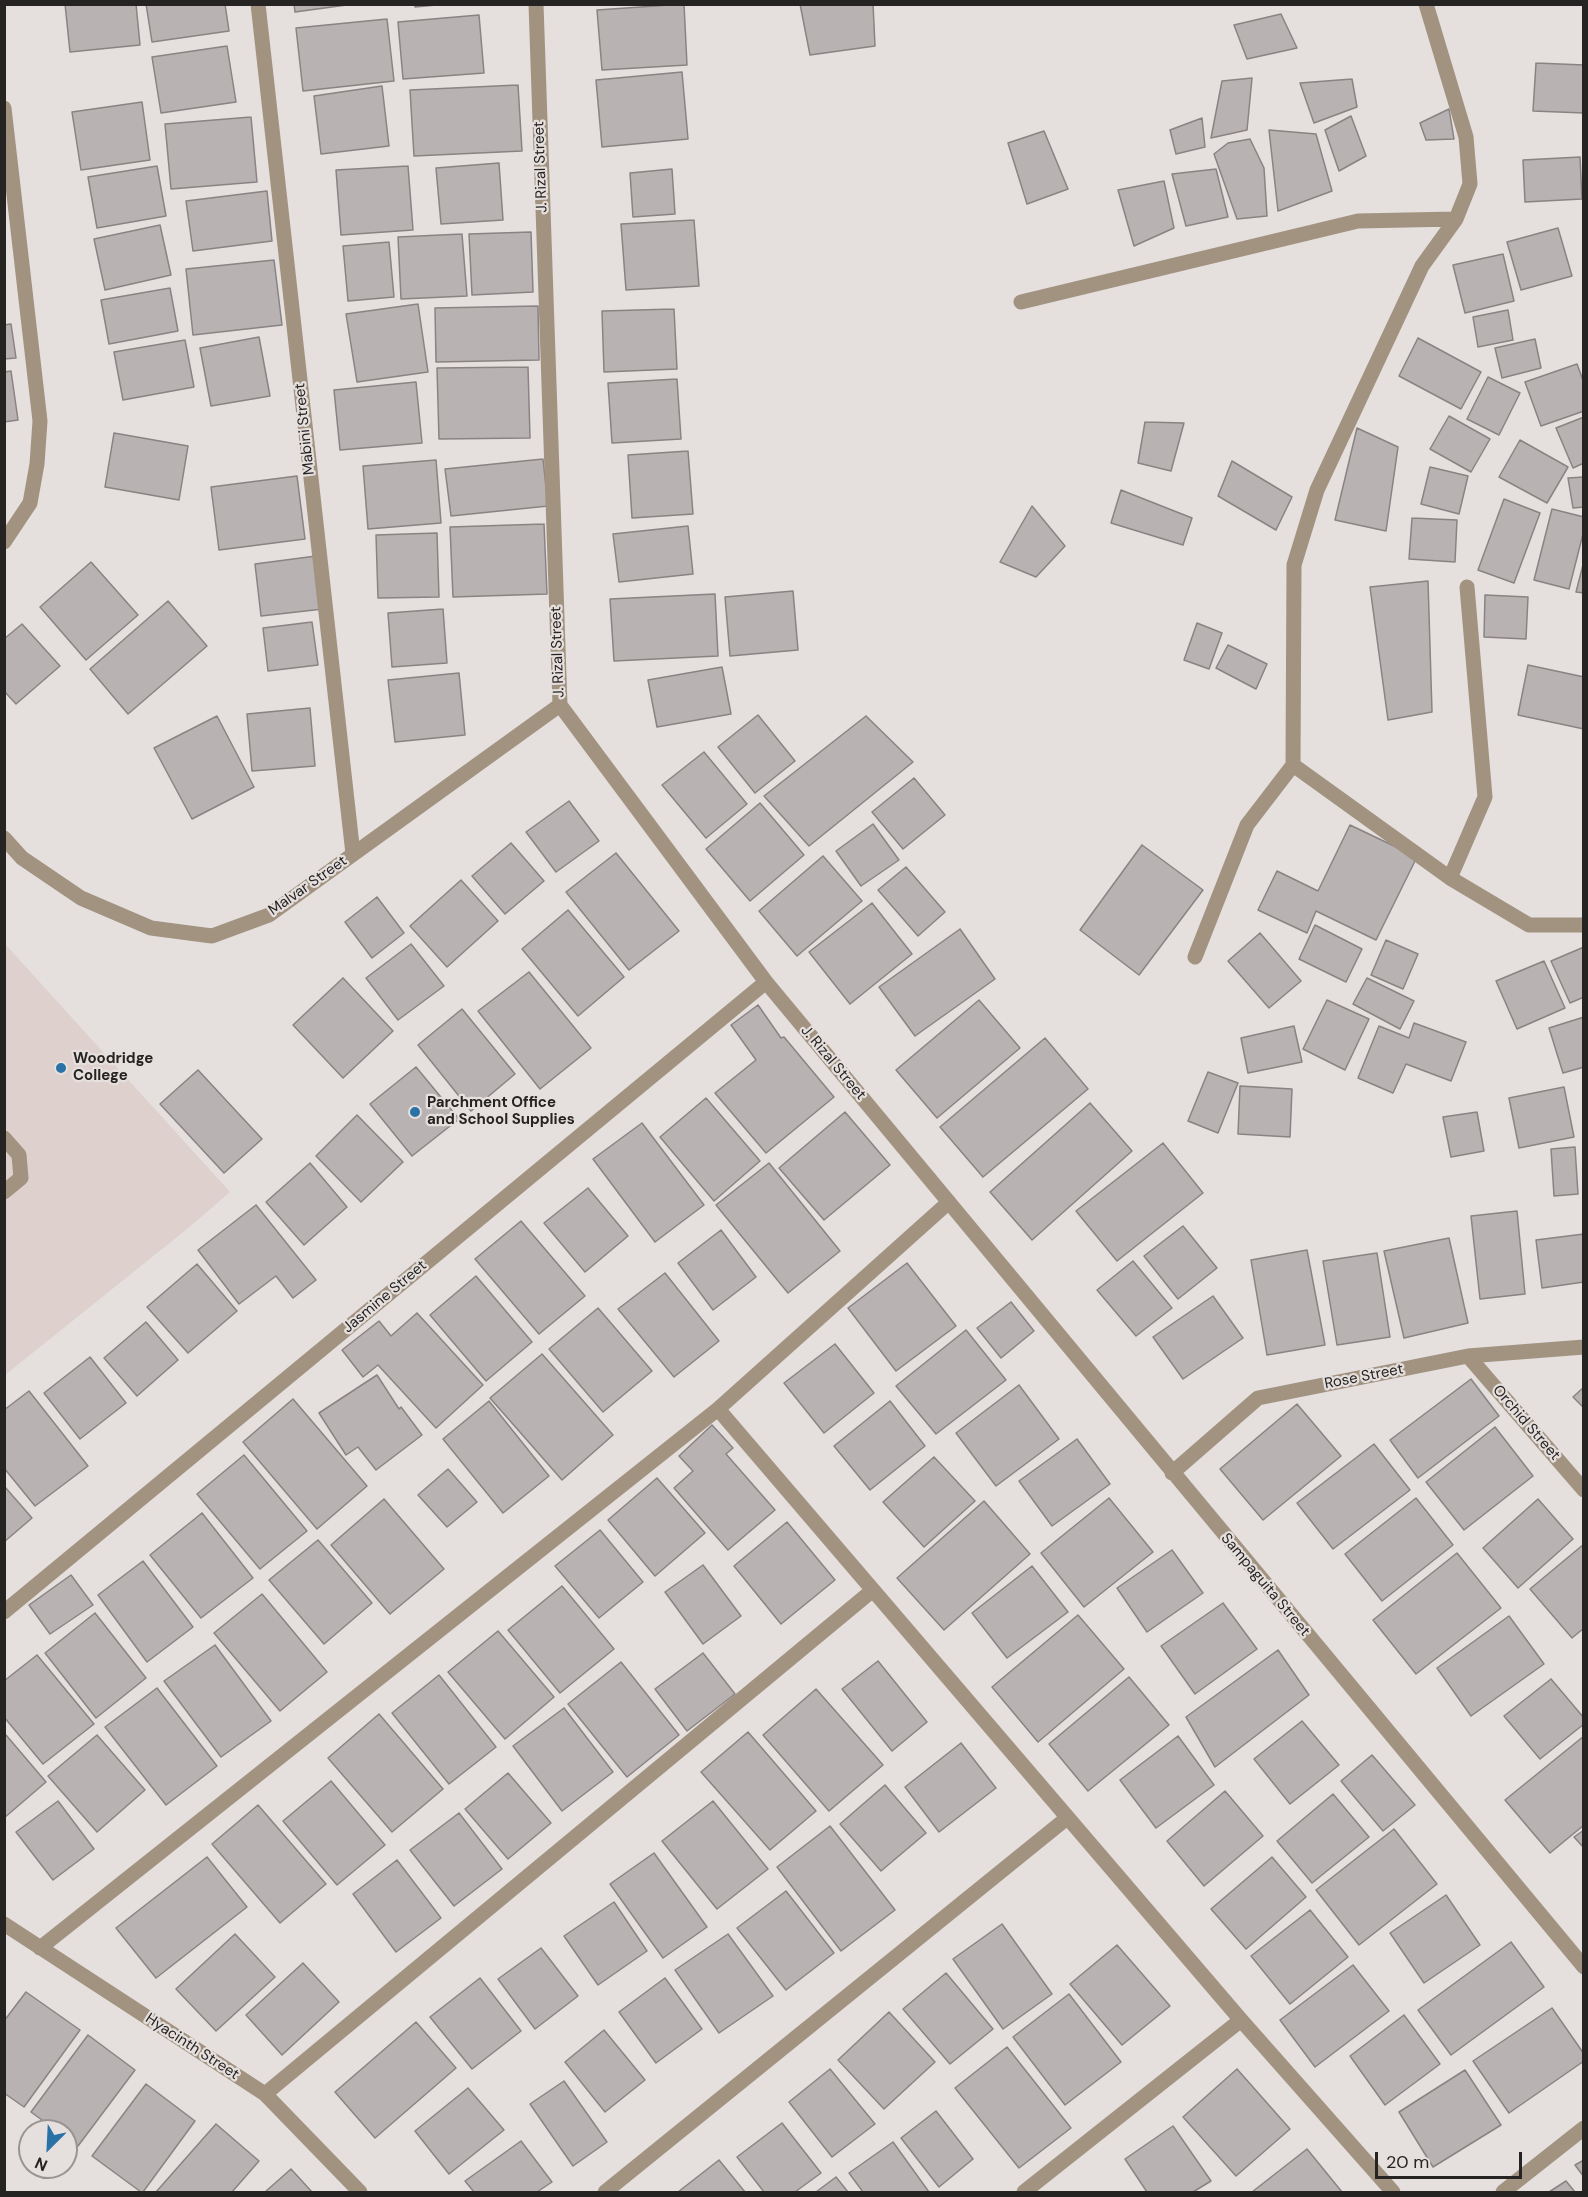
<!DOCTYPE html>
<style>
body{margin:0}
#map{position:relative;width:1588px;height:2197px;overflow:hidden;background:#e5dfdd;font-family:"DM Sans",sans-serif}
canvas{display:block}
.frame{position:absolute;inset:0;border:6px solid #262423;pointer-events:none}
.north{position:absolute;left:18px;top:2119px;width:60px;height:60px;box-sizing:border-box;background:#e5dfdd;border:2px solid #999493;border-radius:50%;rotate:204deg;font-size:16px;font-weight:700;line-height:24px;text-align:center;color:#262423}
.north::after{content:'';display:block;margin:auto;width:21px;height:27px;background:#2a72a6;clip-path:polygon(50% 0,100% 100%,50% 72%,0 100%)}
.scale{position:absolute;left:1375px;top:2152px;width:147px;height:27px;box-sizing:border-box;border:3px solid #262423;border-top:0;padding-left:8px;font-size:18px;line-height:21px;white-space:nowrap;color:#262423;-webkit-text-stroke:4px #e5dfdd;paint-order:stroke}
</style>
<div id="map">
<canvas width="1588" height="2197"></canvas>
<div class="frame"></div>
<div class="north">N</div>
<div class="scale">20 m</div>
</div>
<script>
const context = document.querySelector('canvas').getContext('2d');
context.lineJoin = 'round';
function paint(path, color) {
  context.fillStyle = color;
  context.fill(path, 'evenodd');
}
function poly(rows) {
  const path = new Path2D();
  for (const r of rows) {
    path.moveTo(r[0], r[1]);
    for (let i = 2; i < r.length; i += 2) path.lineTo(r[i], r[i + 1]);
  }
  return path;
}
function strokePath(path, color, width, dash) {
  context.strokeStyle = color;
  context.lineWidth = width;
  context.lineCap = dash ? 'butt' : 'round';
  context.setLineDash(dash || []);
  context.stroke(path);
}
function write(font, color, halo, rows, align = 'center') {
  context.font = font + ' "DM Sans",sans-serif';
  context.lineWidth = 4.5;
  context.setLineDash([]);
  context.textBaseline = 'middle';
  context.strokeStyle = halo;
  context.fillStyle = color;
  for (const [text, x, y, turn = 0] of rows) {
    context.save();
    context.translate(x, y);
    context.rotate((+turn || 0) * Math.PI / 180);
    context.textAlign = isNaN(turn) ? turn : align;
    if (halo) context.strokeText(text, 0, 0);
    context.fillText(text, 0, 0);
    context.restore();
  }
}
paint(poly([
 [5,944,230,1192,187,1229,5,1375]
]), '#ded0cc');
const building = poly([
 [65,4,136,4,140,45,70,52,65,4],
 [146,4,225,4,229,31,152,42,146,4],
 [294,4,354,4,295,12,294,4],
 [415,4,447,4,415,7,415,4],
 [684,4,687,65,602,70,597,10,684,4],
 [800,4,873,4,875,46,810,55,800,4],
 [1281,14,1297,48,1247,59,1234,25,1281,14],
 [479,15,484,73,403,79,398,22,479,15],
 [387,19,394,81,303,91,296,28,387,19],
 [227,46,236,102,161,113,152,57,227,46],
 [1536,63,1584,65,1584,113,1533,111,1536,63],
 [682,72,688,139,602,147,596,80,682,72],
 [1252,78,1247,130,1211,138,1222,81,1252,78],
 [1352,79,1357,107,1314,123,1300,83,1352,79],
 [518,85,522,151,414,156,410,90,518,85],
 [382,86,389,146,321,154,314,96,382,86],
 [142,102,150,160,81,170,72,112,142,102],
 [1449,109,1454,139,1426,140,1420,123,1449,109],
 [1351,116,1366,156,1339,171,1325,130,1351,116],
 [251,117,257,182,171,189,165,124,251,117],
 [1202,118,1205,147,1176,154,1170,130,1202,118],
 [1269,130,1316,134,1332,191,1278,211,1269,130],
 [1044,131,1068,189,1027,204,1008,143,1044,131],
 [1250,139,1264,168,1267,216,1237,219,1214,154,1228,143,1250,139],
 [1580,157,1582,199,1525,202,1523,160,1580,157],
 [499,163,503,220,441,224,436,168,499,163],
 [157,166,166,216,97,228,88,177,157,166],
 [408,166,413,230,341,235,336,170,408,166],
 [672,169,675,214,633,217,630,173,672,169],
 [1216,169,1228,217,1186,226,1172,174,1216,169],
 [1164,181,1174,228,1134,246,1118,190,1164,181],
 [267,191,272,241,193,251,186,201,267,191],
 [694,220,699,286,626,290,621,224,694,220],
 [160,225,171,275,105,290,94,239,160,225],
 [1558,228,1572,276,1521,290,1507,242,1558,228],
 [531,232,533,292,472,295,469,234,531,232],
 [462,234,467,296,401,299,398,237,462,234],
 [389,242,394,297,348,301,343,246,389,242],
 [1503,254,1514,301,1465,313,1453,265,1503,254],
 [274,260,282,325,193,335,186,269,274,260],
 [170,288,178,331,109,344,101,300,170,288],
 [418,304,428,372,357,382,346,314,418,304],
 [538,306,539,360,436,362,435,308,538,306],
 [674,309,677,369,604,372,602,311,674,309],
 [1508,310,1513,340,1478,347,1473,317,1508,310],
 [11,324,16,358,4,359,4,325,11,324],
 [259,337,270,396,211,406,200,348,259,337],
 [1418,338,1481,372,1461,409,1399,376,1418,338],
 [1535,339,1541,368,1502,378,1495,348,1535,339],
 [185,340,194,387,123,400,114,352,185,340],
 [1577,364,1584,383,1584,411,1541,426,1525,382,1577,364],
 [528,367,530,438,439,439,437,368,528,367],
 [11,371,18,420,4,422,4,372,11,371],
 [1488,377,1520,393,1499,435,1467,419,1488,377],
 [677,379,681,439,612,443,608,383,677,379],
 [416,382,422,443,340,450,334,390,416,382],
 [1449,416,1490,439,1471,472,1430,449,1449,416],
 [1584,417,1584,463,1573,468,1556,428,1584,417],
 [1145,422,1184,423,1171,471,1138,463,1145,422],
 [1357,428,1398,447,1386,531,1335,520,1357,428],
 [114,433,188,446,179,500,105,487,114,433],
 [1520,440,1568,467,1547,503,1499,477,1520,440],
 [688,451,693,514,632,518,628,455,688,451],
 [543,459,548,506,451,516,445,469,543,459],
 [436,460,441,523,368,529,363,466,436,460],
 [1232,461,1292,497,1276,530,1218,496,1232,461],
 [1430,467,1468,476,1459,514,1421,504,1430,467],
 [297,476,305,539,219,550,211,487,297,476],
 [1584,477,1584,507,1573,508,1568,478,1584,477],
 [1121,490,1192,518,1183,545,1111,523,1121,490],
 [1504,499,1540,513,1514,583,1478,570,1504,499],
 [1032,506,1065,546,1036,577,1000,562,1032,506],
 [1552,509,1584,517,1584,530,1569,589,1534,580,1552,509],
 [1412,518,1457,520,1455,562,1409,559,1412,518],
 [544,524,547,594,453,597,450,527,544,524],
 [688,526,693,574,619,582,613,534,688,526],
 [437,533,439,597,378,598,376,535,437,533],
 [316,556,323,609,261,616,255,564,316,556],
 [1584,561,1584,593,1576,592,1584,561],
 [91,562,138,615,86,660,40,607,91,562],
 [1428,581,1432,712,1388,720,1370,587,1428,581],
 [793,591,798,650,730,656,725,597,793,591],
 [715,594,718,656,614,661,610,599,715,594],
 [1485,595,1528,597,1526,639,1484,637,1485,595],
 [168,601,207,646,128,714,90,669,168,601],
 [443,609,447,663,392,667,388,613,443,609],
 [312,622,318,665,268,671,263,628,312,622],
 [1197,623,1222,633,1209,669,1184,660,1197,623],
 [22,624,60,666,16,704,4,691,4,639,22,624],
 [1228,645,1267,664,1256,689,1216,668,1228,645],
 [1528,665,1584,677,1584,729,1518,715,1528,665],
 [722,667,731,714,657,727,648,680,722,667],
 [459,673,465,735,395,742,388,680,459,673],
 [310,708,315,766,252,771,247,714,310,708],
 [758,715,795,761,755,793,718,747,758,715],
 [217,716,254,787,192,819,154,748,217,716],
 [866,716,913,762,809,846,764,796,866,716],
 [704,752,747,804,706,838,662,785,704,752],
 [914,778,945,815,903,849,872,812,914,778],
 [569,801,599,841,556,872,526,832,569,801],
 [760,803,804,855,750,901,706,849,760,803],
 [873,824,899,860,861,886,836,851,873,824],
 [1350,825,1417,857,1376,940,1316,911,1307,933,1258,910,1277,871,1318,891,1350,825],
 [511,843,544,881,505,914,472,876,511,843],
 [1142,845,1203,890,1139,975,1080,930,1142,845],
 [616,853,679,931,629,970,566,892,616,853],
 [823,856,862,901,797,956,759,911,823,856],
 [906,867,945,912,918,936,878,890,906,867],
 [461,880,498,921,447,967,410,926,461,880],
 [377,897,404,933,372,958,345,922,377,897],
 [872,903,912,954,850,1004,809,952,872,903],
 [568,910,624,977,578,1016,522,949,568,910],
 [1315,925,1362,949,1346,982,1299,959,1315,925],
 [960,929,995,979,915,1036,879,987,960,929],
 [1260,933,1301,981,1269,1008,1228,961,1260,933],
 [1386,940,1418,954,1403,989,1371,975,1386,940],
 [411,944,444,986,398,1020,366,978,411,944],
 [1584,947,1584,997,1570,1003,1551,961,1584,947],
 [1544,961,1565,1008,1517,1029,1496,981,1544,961],
 [529,972,591,1048,540,1089,478,1011,529,972],
 [343,978,393,1031,343,1078,293,1025,343,978],
 [1367,978,1414,1001,1400,1029,1353,1004,1367,978],
 [979,1000,1020,1048,937,1118,896,1070,979,1000],
 [1327,1000,1369,1019,1345,1070,1303,1049,1327,1000],
 [758,1005,781,1038,784,1037,834,1097,766,1153,715,1093,756,1060,731,1025,758,1005],
 [462,1009,515,1074,471,1111,418,1045,462,1009],
 [1584,1017,1584,1067,1563,1073,1549,1028,1584,1017],
 [1414,1023,1466,1042,1451,1081,1406,1064,1393,1093,1358,1078,1379,1026,1409,1038,1414,1023],
 [1294,1026,1302,1062,1248,1073,1241,1038,1294,1026],
 [1045,1038,1088,1089,983,1177,940,1127,1045,1038],
 [416,1067,459,1119,412,1156,370,1104,416,1067],
 [198,1070,262,1139,224,1173,160,1104,198,1070],
 [1208,1072,1238,1083,1218,1133,1188,1121,1208,1072],
 [1240,1086,1292,1089,1290,1137,1238,1134,1240,1086],
 [1564,1087,1574,1137,1519,1148,1509,1098,1564,1087],
 [706,1098,760,1161,714,1201,660,1137,706,1098],
 [1090,1103,1132,1151,1032,1240,990,1192,1090,1103],
 [845,1112,890,1165,824,1220,779,1168,845,1112],
 [1477,1112,1484,1151,1451,1157,1443,1117,1477,1112],
 [357,1115,403,1162,361,1202,316,1156,357,1115],
 [642,1123,704,1205,655,1242,593,1159,642,1123],
 [1163,1143,1203,1193,1117,1261,1076,1211,1163,1143],
 [1575,1147,1578,1194,1554,1196,1551,1149,1575,1147],
 [310,1163,347,1207,304,1245,266,1202,310,1163],
 [769,1163,840,1251,788,1293,716,1205,769,1163],
 [588,1188,628,1236,585,1272,544,1223,588,1188],
 [256,1205,316,1280,293,1298,276,1276,239,1304,198,1250,256,1205],
 [1517,1211,1525,1294,1480,1299,1471,1216,1517,1211],
 [521,1221,585,1296,539,1334,475,1259,521,1221],
 [1183,1226,1217,1268,1178,1299,1144,1256,1183,1226],
 [721,1230,756,1277,713,1310,678,1263,721,1230],
 [1584,1234,1584,1282,1542,1288,1536,1240,1584,1234],
 [1449,1238,1468,1323,1404,1338,1384,1251,1449,1238],
 [1307,1250,1325,1345,1267,1355,1251,1260,1307,1250],
 [1377,1253,1390,1337,1337,1345,1323,1261,1377,1253],
 [1133,1261,1172,1308,1136,1336,1097,1290,1133,1261],
 [907,1263,956,1326,896,1371,848,1308,907,1263],
 [197,1264,237,1311,188,1353,147,1307,197,1264],
 [665,1273,719,1341,674,1377,618,1309,665,1273],
 [476,1276,532,1342,486,1381,430,1315,476,1276],
 [1213,1296,1243,1338,1183,1379,1153,1337,1213,1296],
 [1011,1302,1034,1331,1001,1358,977,1328,1011,1302],
 [598,1308,652,1371,603,1412,549,1349,598,1308],
 [417,1313,483,1385,436,1428,378,1365,363,1377,342,1350,379,1321,391,1336,417,1313],
 [146,1322,178,1360,137,1396,104,1358,146,1322],
 [966,1330,1006,1380,936,1434,896,1386,966,1330],
 [835,1344,874,1393,824,1433,784,1383,835,1344],
 [542,1354,613,1435,562,1480,490,1398,542,1354],
 [90,1357,126,1403,80,1439,44,1393,90,1357],
 [377,1375,399,1409,401,1407,422,1435,376,1470,358,1447,346,1455,319,1413,377,1375],
 [1471,1379,1499,1416,1418,1478,1390,1440,1471,1379],
 [1019,1385,1059,1439,996,1486,956,1433,1019,1385],
 [1584,1387,1584,1408,1573,1397,1584,1387],
 [29,1391,88,1466,35,1506,4,1468,4,1410,29,1391],
 [293,1399,367,1486,317,1529,243,1442,293,1399],
 [489,1401,549,1476,503,1513,443,1439,489,1401],
 [890,1401,925,1446,870,1490,834,1446,890,1401],
 [1297,1404,1341,1456,1263,1520,1220,1469,1297,1404],
 [712,1425,733,1448,726,1454,775,1510,728,1550,674,1488,693,1471,679,1456,712,1425],
 [1495,1427,1533,1476,1464,1530,1426,1482,1495,1427],
 [1077,1439,1110,1484,1052,1526,1019,1481,1077,1439],
 [1374,1444,1410,1490,1333,1549,1297,1503,1374,1444],
 [244,1455,307,1531,260,1569,197,1494,244,1455],
 [934,1457,975,1501,924,1547,883,1502,934,1457],
 [448,1469,477,1502,447,1527,418,1495,448,1469],
 [657,1478,705,1533,655,1576,608,1520,657,1478],
 [5,1487,32,1518,4,1542,4,1487,5,1487],
 [1109,1498,1153,1552,1084,1607,1041,1553,1109,1498],
 [1416,1498,1453,1545,1382,1601,1345,1554,1416,1498],
 [384,1499,444,1569,390,1614,331,1545,384,1499],
 [1538,1499,1573,1539,1518,1588,1483,1548,1538,1499],
 [984,1501,1030,1554,944,1630,897,1578,984,1501],
 [202,1513,253,1578,201,1618,150,1555,202,1513],
 [787,1522,835,1580,781,1624,734,1566,787,1522],
 [600,1530,643,1582,599,1618,555,1566,600,1530],
 [318,1540,372,1603,324,1644,269,1580,318,1540],
 [1584,1544,1584,1628,1572,1638,1530,1589,1584,1544],
 [1172,1550,1203,1593,1147,1632,1117,1588,1172,1550],
 [1457,1553,1501,1608,1416,1674,1373,1620,1457,1553],
 [143,1561,193,1627,147,1662,98,1595,143,1561],
 [703,1565,741,1616,703,1644,665,1592,703,1565],
 [1032,1566,1068,1612,1007,1658,972,1613,1032,1566],
 [71,1575,93,1605,50,1634,29,1605,71,1575],
 [562,1586,614,1649,560,1693,508,1630,562,1586],
 [262,1594,327,1672,280,1711,214,1633,262,1594],
 [1223,1603,1257,1649,1195,1694,1161,1646,1223,1603],
 [95,1613,146,1678,96,1718,45,1653,95,1613],
 [1078,1615,1124,1669,1038,1742,992,1687,1078,1615],
 [1509,1616,1544,1664,1471,1716,1437,1668,1509,1616],
 [498,1631,554,1697,505,1739,448,1672,498,1631],
 [215,1645,271,1721,221,1757,164,1681,215,1645],
 [1278,1650,1309,1695,1215,1767,1186,1717,1278,1650],
 [703,1653,735,1694,687,1731,655,1689,703,1653],
 [37,1655,94,1724,43,1764,4,1717,4,1681,37,1655],
 [878,1661,927,1722,892,1751,842,1689,878,1661],
 [621,1662,679,1735,627,1777,568,1704,621,1662],
 [439,1675,496,1747,449,1784,392,1713,439,1675],
 [1129,1677,1169,1725,1088,1791,1049,1744,1129,1677],
 [1551,1679,1584,1718,1584,1724,1540,1759,1504,1716,1551,1679],
 [157,1688,217,1766,166,1805,105,1727,157,1688],
 [816,1689,883,1765,829,1811,763,1735,816,1689],
 [564,1708,613,1772,562,1811,513,1746,564,1708],
 [379,1714,443,1789,392,1832,328,1758,379,1714],
 [1302,1721,1339,1765,1290,1804,1254,1759,1302,1721],
 [748,1732,816,1811,770,1850,701,1772,748,1732],
 [6,1735,46,1782,4,1818,4,1736,6,1735],
 [97,1735,145,1790,97,1832,48,1776,97,1735],
 [1178,1736,1214,1785,1156,1828,1120,1780,1178,1736],
 [1584,1736,1584,1825,1550,1853,1505,1800,1584,1736],
 [961,1743,996,1788,939,1832,905,1787,961,1743],
 [1372,1755,1415,1805,1383,1831,1341,1781,1372,1755],
 [508,1773,551,1823,508,1859,465,1809,508,1773],
 [331,1781,385,1845,337,1885,283,1821,331,1781],
 [885,1785,926,1833,881,1871,840,1824,885,1785],
 [1225,1791,1263,1836,1204,1886,1167,1841,1225,1791],
 [1333,1794,1369,1837,1312,1883,1277,1841,1333,1794],
 [58,1801,94,1849,53,1880,16,1832,58,1801],
 [713,1801,768,1869,717,1909,662,1841,713,1801],
 [258,1805,326,1884,280,1923,212,1844,258,1805],
 [459,1813,502,1869,454,1906,410,1850,459,1813],
 [830,1826,895,1910,841,1951,777,1867,830,1826],
 [1394,1829,1437,1884,1359,1945,1316,1890,1394,1829],
 [1584,1830,1584,1848,1574,1837,1584,1830],
 [654,1853,707,1927,663,1958,610,1884,654,1853],
 [207,1857,247,1907,156,1978,116,1928,207,1857],
 [1272,1857,1306,1897,1246,1949,1211,1909,1272,1857],
 [397,1860,441,1918,396,1952,353,1894,397,1860],
 [786,1891,834,1953,786,1990,737,1928,786,1891],
 [1446,1895,1480,1945,1424,1983,1390,1933,1446,1895],
 [614,1902,647,1951,598,1985,564,1936,614,1902],
 [1310,1910,1348,1957,1290,2004,1251,1956,1310,1910],
 [1002,1924,1052,1994,1003,2029,953,1959,1002,1924],
 [235,1934,275,1977,216,2031,176,1989,235,1934],
 [728,1934,773,1996,719,2033,675,1970,728,1934],
 [1511,1942,1544,1987,1451,2055,1418,2010,1511,1942],
 [1117,1945,1170,2006,1122,2045,1070,1984,1117,1945],
 [541,1948,578,1996,535,2029,498,1979,541,1948],
 [303,1963,339,2002,282,2055,246,2015,303,1963],
 [1353,1965,1389,2011,1315,2067,1280,2020,1353,1965],
 [946,1973,993,2029,950,2064,903,2009,946,1973],
 [480,1978,521,2031,472,2069,430,2017,480,1978],
 [665,1978,702,2029,656,2063,619,2012,665,1978],
 [26,1992,80,2030,24,2107,4,2093,4,2021,26,1992],
 [1069,1994,1121,2062,1065,2105,1013,2037,1069,1994],
 [1552,2008,1584,2054,1584,2061,1509,2113,1473,2061,1552,2008],
 [889,2012,935,2062,884,2109,838,2060,889,2012],
 [1404,2015,1440,2064,1385,2105,1350,2056,1404,2015],
 [416,2022,456,2068,375,2138,335,2092,416,2022],
 [604,2030,645,2080,605,2112,565,2062,604,2030],
 [88,2035,135,2070,78,2146,66,2138,66,2131,57,2131,31,2112,88,2035],
 [1007,2047,1071,2128,1019,2168,955,2088,1007,2047],
 [830,2069,875,2124,832,2157,789,2102,830,2069],
 [1237,2069,1290,2129,1236,2176,1183,2117,1237,2069],
 [1465,2070,1501,2125,1433,2167,1399,2112,1465,2070],
 [564,2081,607,2142,573,2166,530,2104,564,2081],
 [146,2084,195,2121,143,2192,141,2192,92,2156,146,2084],
 [468,2088,504,2130,449,2174,415,2131,468,2088],
 [936,2111,973,2159,939,2187,901,2138,936,2111],
 [782,2123,821,2173,795,2192,764,2192,737,2157,782,2123],
 [216,2124,259,2161,232,2192,156,2192,216,2124],
 [1173,2126,1211,2181,1193,2192,1147,2192,1125,2159,1173,2126],
 [521,2141,552,2182,537,2192,474,2192,465,2181,521,2141],
 [893,2142,929,2192,863,2192,849,2173,893,2142],
 [1307,2149,1342,2192,1252,2192,1307,2149],
 [719,2160,745,2192,678,2192,719,2160],
 [1584,2160,1584,2177,1575,2165,1584,2160],
 [291,2169,312,2192,265,2192,291,2169],
 [836,2177,848,2192,816,2192,836,2177],
 [1566,2181,1575,2192,1549,2192,1566,2181]
]);
paint(building, '#b9b2b3');
strokePath(building, '#898383', 1.5);
strokePath(poly([
 [258,4,353,854],
 [536,4,560,705,766,982,1584,1967],
 [1426,4,1466,137,1470,184,1456,219,1422,266,1317,490,1294,565,1293,765,1450,878,1529,925,1584,925],
 [4,108,40,421,37,464,30,503,4,542],
 [1021,302,1358,221,1456,219],
 [4,838,22,858,81,898,151,928,212,936,269,915,560,705],
 [1450,878,1485,797,1467,587],
 [1195,957,1247,825,1293,765],
 [4,1138,19,1155,21,1178,4,1192],
 [1468,1356,1584,1490],
 [718,1409,1241,2020,1393,2192],
 [1172,1473,1258,1398,1468,1356,1584,1347],
 [4,1612,766,982],
 [4,1924,265,2094,360,2192],
 [40,1948,718,1409,949,1202],
 [265,2094,873,1590],
 [605,2192,1067,1818],
 [1024,2192,1241,2020],
 [1503,2192,1584,2128]
]), '#a19380', 15);
for (const [x, y, r, color] of [
 [61,1068,6,"#2a72a6"],
 [415,1112,6,"#2a72a6"]
]) {
  const dot = new Path2D();
  dot.arc(x, y, r, 0, 2 * Math.PI);
  context.fillStyle = color;
  context.fill(dot);
  strokePath(dot, '#e5dfdd', 2);
}
write('15px', '#262423', '#e5dfdd', [
 ["J. Rizal Street",541,167,-92],
 ["Mabini Street",305,429,-96],
 ["J. Rizal Street",558,652,-92],
 ["Malvar Street",308,886,-35],
 ["J. Rizal Street",833,1063,50],
 ["Jasmine Street",385,1297,-40],
 ["Rose Street",1364,1377,-11],
 ["Orchid Street",1526,1423,49],
 ["Sampaguita Street",1265,1585,50],
 ["Hyacinth Street",192,2047,33]
]);
write('bold 15px', '#262423', '#e5dfdd', [
 ["Woodridge",73,1059],
 ["College",73,1076],
 ["Parchment Office",427,1103],
 ["and School Supplies",427,1120]
], 'left');
</script>
